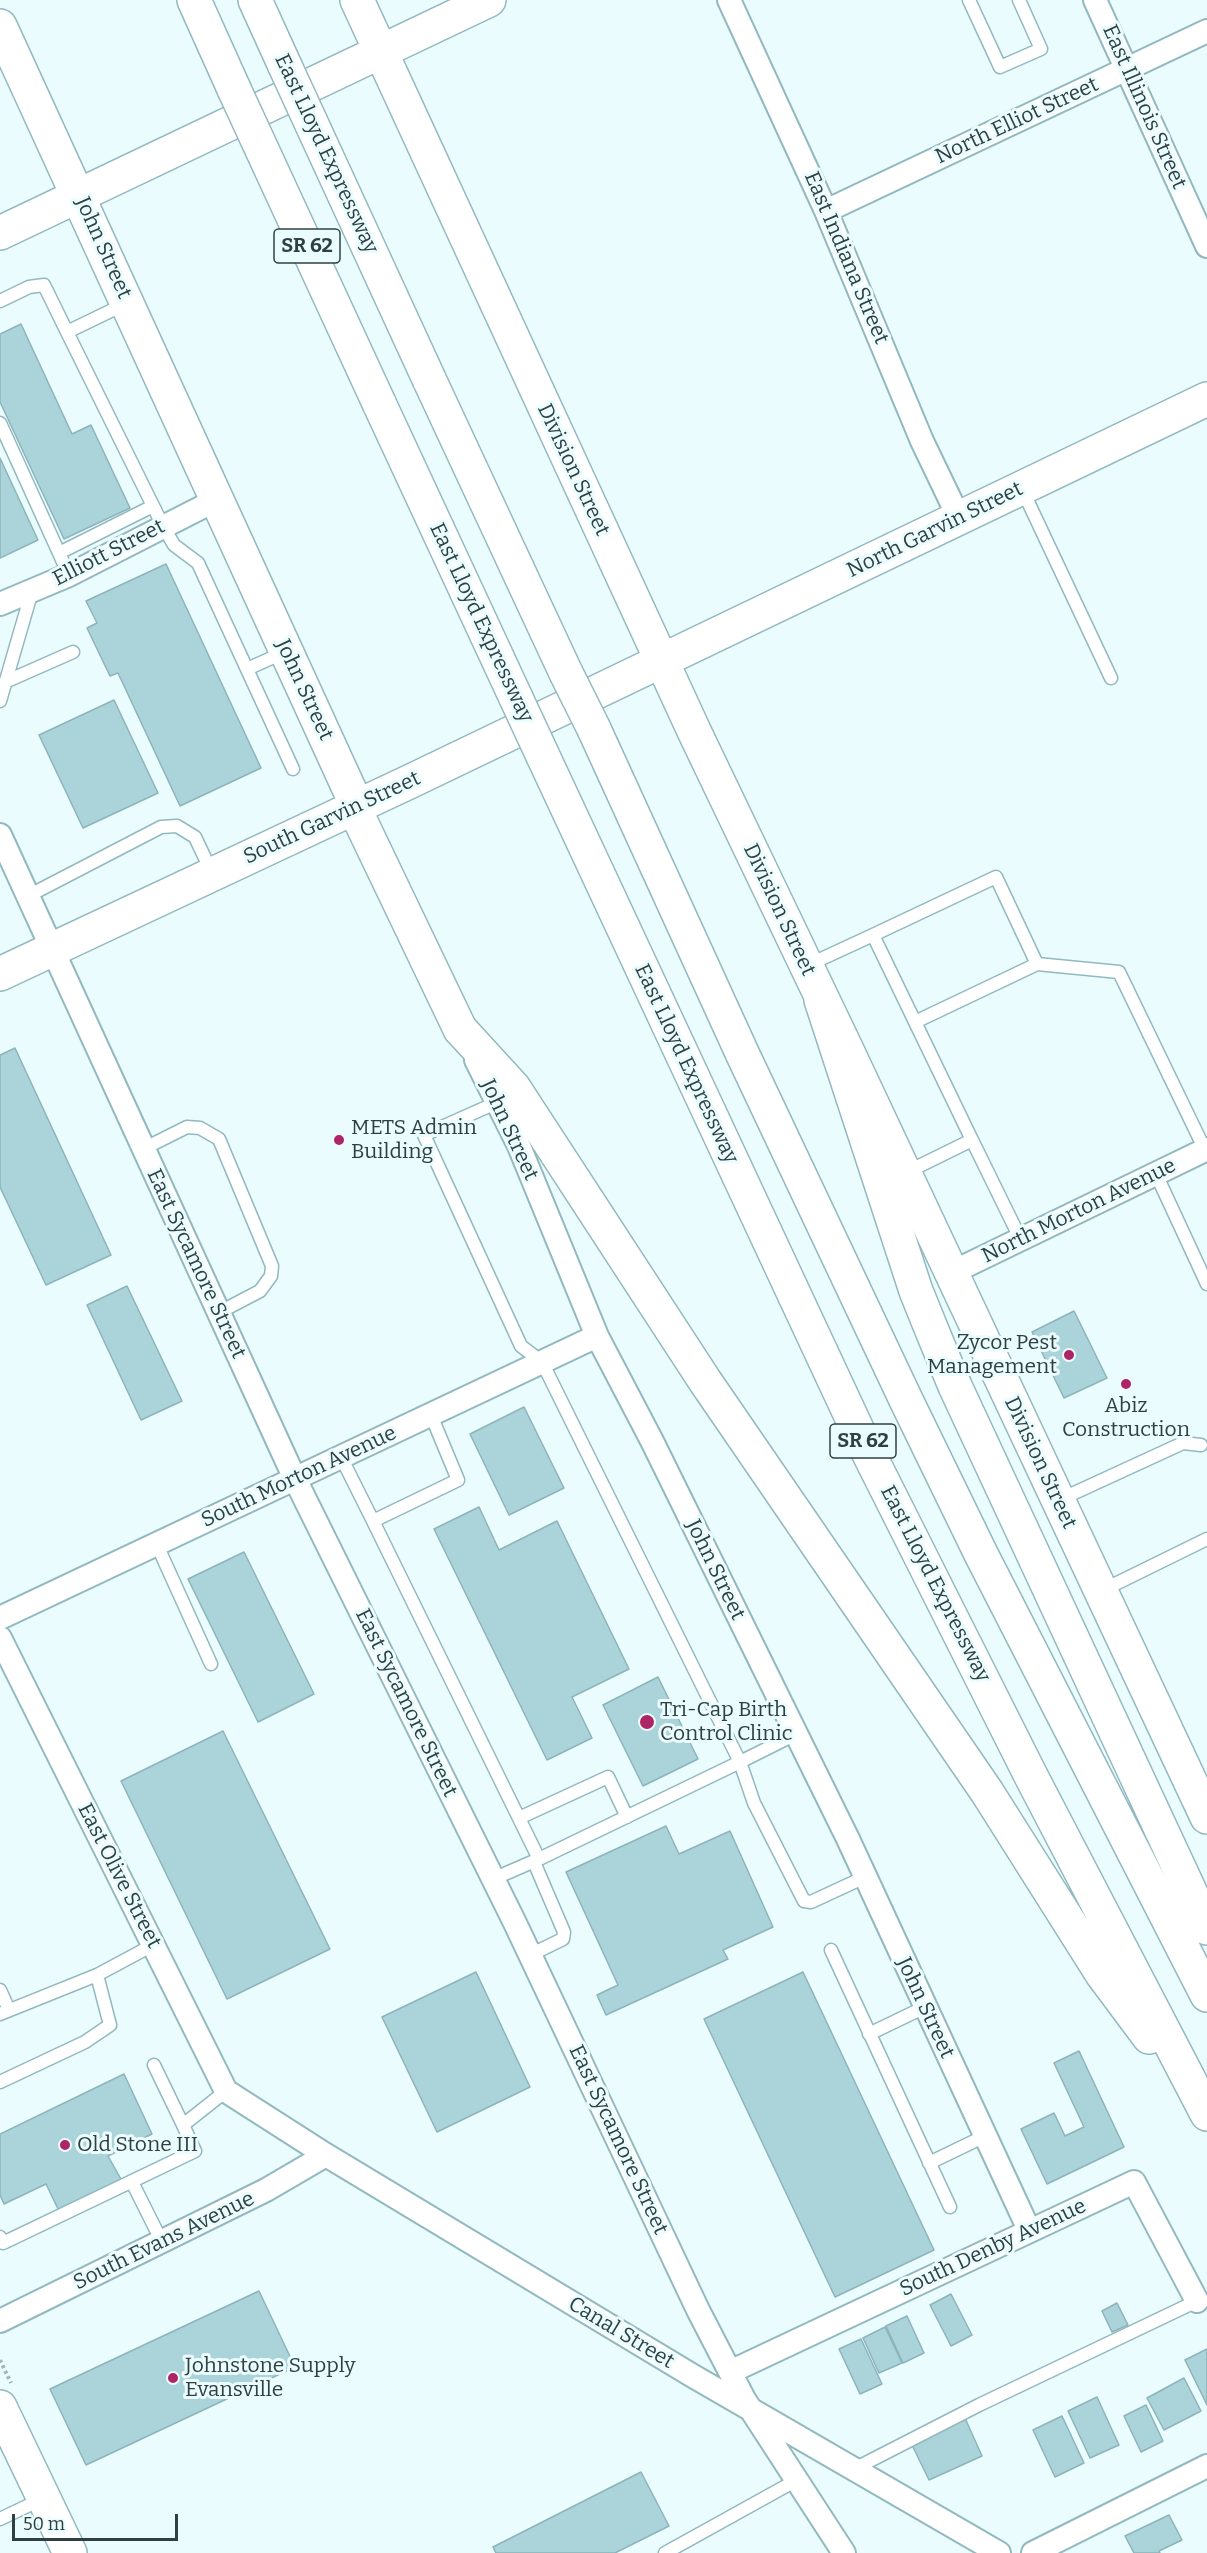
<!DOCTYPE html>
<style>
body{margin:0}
#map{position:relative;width:1207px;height:2553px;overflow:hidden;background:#ebfcfe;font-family:Bitter,serif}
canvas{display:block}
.scale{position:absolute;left:12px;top:2514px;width:166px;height:27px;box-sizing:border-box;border:3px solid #2f4042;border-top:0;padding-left:8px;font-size:18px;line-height:21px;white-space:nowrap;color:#2f4042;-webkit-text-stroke:4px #ebfcfe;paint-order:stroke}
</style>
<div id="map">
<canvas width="1207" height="2553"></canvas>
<div class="scale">50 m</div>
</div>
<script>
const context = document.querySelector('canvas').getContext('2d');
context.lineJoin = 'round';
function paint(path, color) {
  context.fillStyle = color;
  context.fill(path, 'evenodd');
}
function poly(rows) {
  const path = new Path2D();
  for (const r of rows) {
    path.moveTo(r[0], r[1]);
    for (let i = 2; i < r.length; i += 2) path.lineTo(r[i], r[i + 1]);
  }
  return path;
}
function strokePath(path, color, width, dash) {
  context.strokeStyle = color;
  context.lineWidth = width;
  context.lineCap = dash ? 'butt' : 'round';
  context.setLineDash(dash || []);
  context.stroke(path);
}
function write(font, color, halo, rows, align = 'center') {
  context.font = font + ' Bitter,serif';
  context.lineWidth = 6;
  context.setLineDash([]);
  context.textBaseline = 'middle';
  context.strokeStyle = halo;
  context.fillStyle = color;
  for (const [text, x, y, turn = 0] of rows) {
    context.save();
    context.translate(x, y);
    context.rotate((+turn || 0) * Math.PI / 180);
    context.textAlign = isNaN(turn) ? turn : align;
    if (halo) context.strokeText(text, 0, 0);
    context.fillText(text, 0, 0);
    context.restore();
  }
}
const building = poly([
 [21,324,72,434,91,425,130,508,64,539,0,402,0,334,21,324],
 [0,458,38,540,0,558,0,458],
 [166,564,261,768,180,806,118,673,110,676,87,628,97,623,86,601,166,564],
 [114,700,158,793,83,828,39,735,114,700],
 [15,1048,111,1255,46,1285,0,1187,0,1055,15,1048],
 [127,1286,182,1401,141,1420,87,1305,127,1286],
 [1074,1311,1107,1378,1064,1398,1032,1332,1074,1311],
 [524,1407,564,1488,509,1515,470,1434,524,1407],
 [479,1507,499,1550,557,1521,629,1669,572,1697,592,1738,547,1760,434,1529,479,1507],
 [244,1552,314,1694,258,1722,188,1579,244,1552],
 [658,1677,698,1759,643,1786,603,1705,658,1677],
 [223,1731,330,1949,227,1999,121,1781,223,1731],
 [666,1826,679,1854,730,1831,773,1927,723,1950,728,1959,606,2015,597,1995,618,1985,566,1872,666,1826],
 [476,1972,530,2087,437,2132,382,2017,476,1972],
 [803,1972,934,2250,835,2297,704,2019,803,1972],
 [1079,2051,1124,2147,1047,2184,1021,2129,1054,2113,1065,2136,1084,2127,1054,2063,1079,2051],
 [124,2074,152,2134,108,2156,122,2181,60,2213,46,2184,4,2204,0,2195,0,2134,124,2074],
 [259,2291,295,2367,86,2465,50,2389,259,2291],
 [951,2294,972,2335,951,2346,930,2305,951,2294],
 [1117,2303,1128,2325,1112,2332,1102,2311,1117,2303],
 [907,2316,924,2353,903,2363,886,2326,907,2316],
 [885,2327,902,2363,879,2373,863,2338,885,2327],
 [861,2339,882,2384,860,2394,839,2349,861,2339],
 [1207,2349,1207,2405,1185,2360,1207,2349],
 [1184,2378,1201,2411,1164,2430,1147,2398,1184,2378],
 [1097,2397,1119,2445,1090,2458,1068,2411,1097,2397],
 [1146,2405,1163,2441,1141,2452,1124,2416,1146,2405],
 [1062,2416,1084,2463,1055,2477,1033,2430,1062,2416],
 [965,2418,982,2456,929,2480,911,2443,965,2418],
 [641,2472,669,2526,615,2553,496,2553,493,2547,641,2472],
 [1169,2515,1182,2540,1159,2551,1160,2553,1134,2553,1125,2536,1169,2515]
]);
paint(building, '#abd4da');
strokePath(building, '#8cb4ba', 1.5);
const lane = poly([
 [969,0,1000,67,1041,49,1019,0],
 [0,301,29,287,44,285,67,332,125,304],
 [67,332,163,526,174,545,198,563,293,769],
 [0,423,69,575],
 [1022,489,1111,678],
 [59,553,153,506],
 [247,669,285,652],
 [5,682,73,652],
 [0,701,32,591],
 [28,896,161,827,177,826,195,837,212,873],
 [873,935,996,877,1037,964,915,1022],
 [1037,964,1119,972,1205,1150],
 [806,966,873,935,972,1140],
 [498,1102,424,1135,521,1346,542,1362,740,1762,796,1734],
 [143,1149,187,1127,200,1128,219,1139,272,1266,271,1276,260,1291,218,1313],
 [905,1173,972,1140,1021,1240],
 [1156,1174,1207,1284],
 [431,1415,458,1480,373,1521,539,1859,493,1879],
 [341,1457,373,1521],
 [1059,1500,1183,1443,1201,1445],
 [157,1545,211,1664],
 [1103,1590,1207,1539],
 [519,1818,608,1777,627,1817],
 [539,1859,740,1762,754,1803,804,1901,811,1902,865,1877],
 [831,1950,950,2207],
 [530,1955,563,1939,564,1932,534,1862],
 [0,1990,9,2010],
 [0,2014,97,1975],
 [869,2034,925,2007],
 [154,2065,183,2125,226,2091],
 [0,2082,85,2042,110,2025,97,1975,153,1945],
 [929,2163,985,2136],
 [132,2182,162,2242],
 [0,2237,3,2243,195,2151,183,2125],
 [854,2469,979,2405,1197,2301],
 [0,2519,42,2499],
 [665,2553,795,2481]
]);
const street = poly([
 [729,0,826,211,922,441,959,518],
 [1095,0,1207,246],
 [826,211,1207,31],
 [0,604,69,575,216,500],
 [0,835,295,1479,515,1923,698,2310,744,2399,844,2553],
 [476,1060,519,1146,597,1336,652,1441,848,1839,1029,2230],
 [951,1273,1207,1149],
 [0,1618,597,1336],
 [0,1638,226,2091,326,2155,693,2376,999,2553],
 [0,2321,266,2190,326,2155],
 [730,2372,1134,2182,1197,2301],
 [1033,2553,1207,2466]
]);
const secondary = poly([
 [357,0,695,733,845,1046,1207,1817],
 [0,26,357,806,358,816,460,1029],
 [0,233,489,0],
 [0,974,409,782,1207,399],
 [0,2407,70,2553]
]);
const highway = poly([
 [194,0,234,89],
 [255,0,285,66],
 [429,379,566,673],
 [379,403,516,698],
 [594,729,743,1055,907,1402,981,1554,1207,1995],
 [543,756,864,1444,1031,1776,1207,2114],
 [821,1000,916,1291,933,1333,955,1386,1207,1928],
 [460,1029,514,1088,705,1381,987,1792,1102,1974,1149,2037]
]);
strokePath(lane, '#91b9bf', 15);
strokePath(street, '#91b9bf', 26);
strokePath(secondary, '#91b9bf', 36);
strokePath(highway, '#91b9bf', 36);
strokePath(poly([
 [0,2360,11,2383]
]), '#a6b7b9', 4, [3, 3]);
strokePath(lane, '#fff', 12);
strokePath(street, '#fff', 22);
strokePath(secondary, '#fff', 33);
strokePath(highway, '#fff', 33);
const highwayBridge = poly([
 [285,66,429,379],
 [234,89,379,403],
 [566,673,594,729],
 [516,698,543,756]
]);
strokePath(highwayBridge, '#91b9bf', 36, []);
strokePath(highwayBridge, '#fff', 33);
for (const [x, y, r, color] of [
 [339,1140,6,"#ae2567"],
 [1069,1355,6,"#ae2567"],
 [1126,1384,6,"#ae2567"],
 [647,1722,8,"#ae2567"],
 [65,2145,6,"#ae2567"],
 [173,2378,6,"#ae2567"]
]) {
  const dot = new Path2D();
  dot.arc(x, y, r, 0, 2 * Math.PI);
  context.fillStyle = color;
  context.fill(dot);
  strokePath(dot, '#ebfcfe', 2);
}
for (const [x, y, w] of [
 [307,246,66],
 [863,1441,66]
]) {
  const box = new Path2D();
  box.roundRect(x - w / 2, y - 17, w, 34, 4.5);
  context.fillStyle = '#ebfcfe';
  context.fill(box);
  strokePath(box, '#2f4042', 1.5);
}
write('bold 20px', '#2f4042', null, [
 ["SR 62",307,246],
 ["SR 62",863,1441]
]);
write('21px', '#2f4042', '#ebfcfe', [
 ["East Illinois Street",1144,107,66],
 ["North Elliot Street",1017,121,-25],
 ["East Lloyd Expressway",326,154,65],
 ["John Street",103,248,66],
 ["East Indiana Street",846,258,67],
 ["Division Street",573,470,65],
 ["North Garvin Street",935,530,-26],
 ["Elliott Street",109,553,-27],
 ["East Lloyd Expressway",481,623,65],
 ["John Street",304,690,65],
 ["South Garvin Street",332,818,-25],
 ["Division Street",779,910,65],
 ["East Lloyd Expressway",686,1064,65],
 ["John Street",509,1130,65],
 ["North Morton Avenue",1079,1211,-26],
 ["East Sycamore Street",196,1264,65],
 ["Division Street",1040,1463,65],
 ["South Morton Avenue",299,1477,-25],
 ["John Street",715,1570,64],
 ["East Lloyd Expressway",935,1584,63],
 ["East Sycamore Street",406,1703,64],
 ["East Olive Street",119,1876,63],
 ["John Street",925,2008,65],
 ["East Sycamore Street",618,2140,65],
 ["South Evans Avenue",164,2241,-26],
 ["South Denby Avenue",993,2248,-25],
 ["Canal Street",621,2333,31]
]);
write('21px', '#2f4042', '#ebfcfe', [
 ["METS Admin",351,1128],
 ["Building",351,1152],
 ["Zycor Pest",1057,1343,"right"],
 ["Management",1057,1367,"right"],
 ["Abiz",1126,1406,"center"],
 ["Construction",1126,1430,"center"],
 ["Tri-Cap Birth",660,1710],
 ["Control Clinic",660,1734],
 ["Old Stone III",77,2145],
 ["Johnstone Supply",185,2366],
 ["Evansville",185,2390]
], 'left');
</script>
